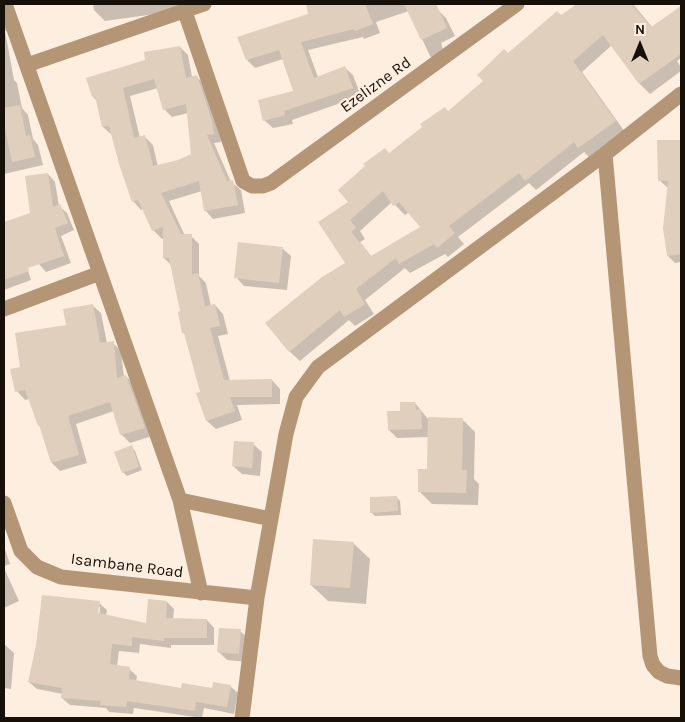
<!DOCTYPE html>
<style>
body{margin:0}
#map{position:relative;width:685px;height:722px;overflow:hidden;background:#fdeedf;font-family:Karla,sans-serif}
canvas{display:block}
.frame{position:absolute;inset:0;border:5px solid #161009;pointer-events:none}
.north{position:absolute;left:615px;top:20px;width:50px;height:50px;-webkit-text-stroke:4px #fdeedf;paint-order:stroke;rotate:0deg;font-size:14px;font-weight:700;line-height:20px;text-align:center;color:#161009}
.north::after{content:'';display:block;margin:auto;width:18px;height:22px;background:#161009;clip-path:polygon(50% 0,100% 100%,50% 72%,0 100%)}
</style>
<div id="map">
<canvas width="685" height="722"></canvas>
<div class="frame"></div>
<div class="north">N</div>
</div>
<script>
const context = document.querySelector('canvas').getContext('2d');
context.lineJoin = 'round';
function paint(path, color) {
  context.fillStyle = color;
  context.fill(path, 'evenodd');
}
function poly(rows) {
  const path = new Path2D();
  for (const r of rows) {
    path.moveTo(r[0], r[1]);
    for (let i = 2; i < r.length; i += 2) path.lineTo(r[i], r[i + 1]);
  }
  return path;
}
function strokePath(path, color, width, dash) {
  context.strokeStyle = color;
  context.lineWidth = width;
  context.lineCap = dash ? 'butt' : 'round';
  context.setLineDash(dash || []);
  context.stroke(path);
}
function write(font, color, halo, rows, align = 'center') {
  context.font = font + ' Karla,sans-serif';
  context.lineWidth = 4.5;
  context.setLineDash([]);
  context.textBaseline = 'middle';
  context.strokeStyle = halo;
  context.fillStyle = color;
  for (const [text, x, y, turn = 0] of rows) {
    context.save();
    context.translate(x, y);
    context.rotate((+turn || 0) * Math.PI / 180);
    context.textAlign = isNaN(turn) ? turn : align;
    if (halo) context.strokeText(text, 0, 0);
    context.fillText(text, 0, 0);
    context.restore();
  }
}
paint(poly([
 [93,4,182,4,155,14,105,21,94,10],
 [307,4,428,4,431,13,438,10,446,18,455,36,441,43,446,58,438,64,430,56,409,11,376,22,380,33,364,39,363,37,308,50,318,77,344,67,353,75,361,96,292,120,293,124,273,128,264,120,295,92,283,59,255,68,247,60,310,15],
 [579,4,633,4,652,27,681,7,681,58,677,61,681,67,681,71,650,94,640,84,612,45,582,72,625,132,589,157,584,152,536,190,529,183,458,237,464,244,448,257,445,254,410,273,405,268,365,300,374,314,355,326,349,320,300,361,289,351,347,263,350,202,389,154,448,112,485,81,508,55],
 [392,202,405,215,409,212,422,227,372,257,360,242,365,239,360,231],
 [4,15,8,31,5,31,14,80,17,83,22,108,28,115,33,139,38,145,43,165,4,174],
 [180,47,188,55,192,77,196,76,204,84,220,130,221,142,214,143,231,182,241,190,245,213,213,219,205,210,202,191,169,201,185,236,191,236,199,244,199,276,206,283,211,306,215,305,223,314,228,334,218,336,230,381,272,380,280,389,280,404,237,405,242,420,216,429,207,421,198,394,202,392,186,336,184,333,182,312,172,266,164,258,164,238,162,239,154,231,143,209,141,210,133,201,112,135,103,127,97,101,93,97,147,61],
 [158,88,164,109,172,117,188,113,192,155,164,167,158,167,153,145,145,137,140,138,130,96],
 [658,141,681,141,681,288,681,262,675,263,668,256,668,188,659,180],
 [48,174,55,182,59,206,67,213,74,230,61,236,71,263,46,272,39,264],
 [7,222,15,230,31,280,4,290,4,223],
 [282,248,291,256,287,290,244,286,236,277],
 [92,305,101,313,107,343,113,343,121,351,124,377,126,376,134,385,152,436,130,443,121,434,114,411,76,424,87,463,60,471,52,463,41,428,39,425,29,399,25,400,17,391,21,367],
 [415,403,428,419,462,419,475,432,474,479,479,484,478,505,432,504,419,491,429,470,429,437,397,438,389,430,401,412],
 [253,444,262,452,260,476,242,474,233,466],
 [132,447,135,451,142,470,127,476,123,472],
 [396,497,400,501,401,515,375,516,371,512],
 [353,543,370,559,366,604,328,601,311,585],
 [4,546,10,564,4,566],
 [4,568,19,601,4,608],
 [167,602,174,609,173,620,207,620,214,628,214,645,171,645,171,648,140,644,139,653,119,651,117,666,129,669,137,676,136,682,182,690,213,690,230,686,238,693,234,714,204,708,202,718,134,708,133,714,109,712,106,708,70,705,62,698,63,694,37,689,29,682,99,603,107,610,106,616,147,624],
 [98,607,100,607,99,620,96,619],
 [240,631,249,639,247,662,227,660,219,652],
 [4,644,14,653,11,689,4,688]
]), '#0003');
paint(poly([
 [306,4,365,4,373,24,355,31,354,29,301,42,314,78,345,66,353,88,284,111,285,115,263,121,258,100,293,91,279,50,246,60,237,37,308,14],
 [404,4,436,4,447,28,421,40],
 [577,4,631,4,651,27,681,6,681,54,639,84,603,35,573,61,616,121,578,148,574,142,525,181,519,173,449,226,455,233,437,248,434,244,399,264,396,258,356,289,365,304,344,317,340,310,289,352,265,323,322,277,345,263,318,222,348,202,338,190,365,166,363,164,385,148,389,153,422,127,420,124,445,107,448,111,483,81,477,75,504,49,508,53,557,11,561,15],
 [383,191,393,206,399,202,420,227,371,256,351,232,356,228,350,220],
 [180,46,186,78,197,75,212,121,214,134,207,135,227,181,233,180,238,205,204,211,199,181,161,193,181,234,192,234,192,274,198,273,205,306,215,304,220,326,210,328,224,380,272,379,272,397,230,397,235,411,206,421,196,393,200,392,184,333,182,334,178,312,180,311,169,258,163,258,163,227,152,231,138,200,132,202,119,164,109,126,102,127,95,96,92,97,86,78,145,60,144,52],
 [154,79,163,110,186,104,191,154,178,160,153,166,145,135,134,138,123,88],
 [20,105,26,136,30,135,35,157,12,162,4,124,4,108],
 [657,140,681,140,681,254,667,256,663,228,668,181,658,181],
 [48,173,53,207,60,204,68,223,55,228,64,256,28,268,29,271,4,280,4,222,30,213,25,176],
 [238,242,283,247,279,283,234,278],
 [93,304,100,343,114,341,117,378,126,375,145,428,120,435,110,402,68,416,79,455,51,463,39,425,38,426,25,390,15,392,10,369,20,367,15,333,66,325,63,309],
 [400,402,415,402,416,410,421,409,422,429,388,430,387,411,400,411],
 [428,417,463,418,462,470,467,470,466,493,418,492,418,469,427,469],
 [234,441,254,442,252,468,232,466],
 [132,445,139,467,122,473,114,452],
 [397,496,398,511,370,513,370,497],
 [313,539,354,542,350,588,310,585],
 [42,595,100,601,98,613,146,623,148,599,167,601,166,618,207,619,207,638,164,638,164,641,132,637,132,646,112,644,110,664,130,667,129,679,181,688,182,683,212,688,213,682,231,685,227,707,196,702,195,711,127,701,126,707,100,705,101,701,61,698,62,688,28,682,36,645],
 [219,628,241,629,239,654,217,652]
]), '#e1cfbd');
strokePath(poly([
 [5,4,180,500,201,593],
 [185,12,243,181,252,186,263,186,271,183,517,4],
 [27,65,204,4],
 [605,154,650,656,653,665,659,672,667,676,681,678],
 [4,309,100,273],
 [180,500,271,519],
 [4,503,21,551,37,567,61,577,257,598],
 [242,718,257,598,286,434,296,397,318,367,605,154,681,94]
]), '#b49676', 15);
write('16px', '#161009', '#fdeedf', [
 ["Ezelizne Rd",376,85,-36],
 ["Isambane Road",127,566,7]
]);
</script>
